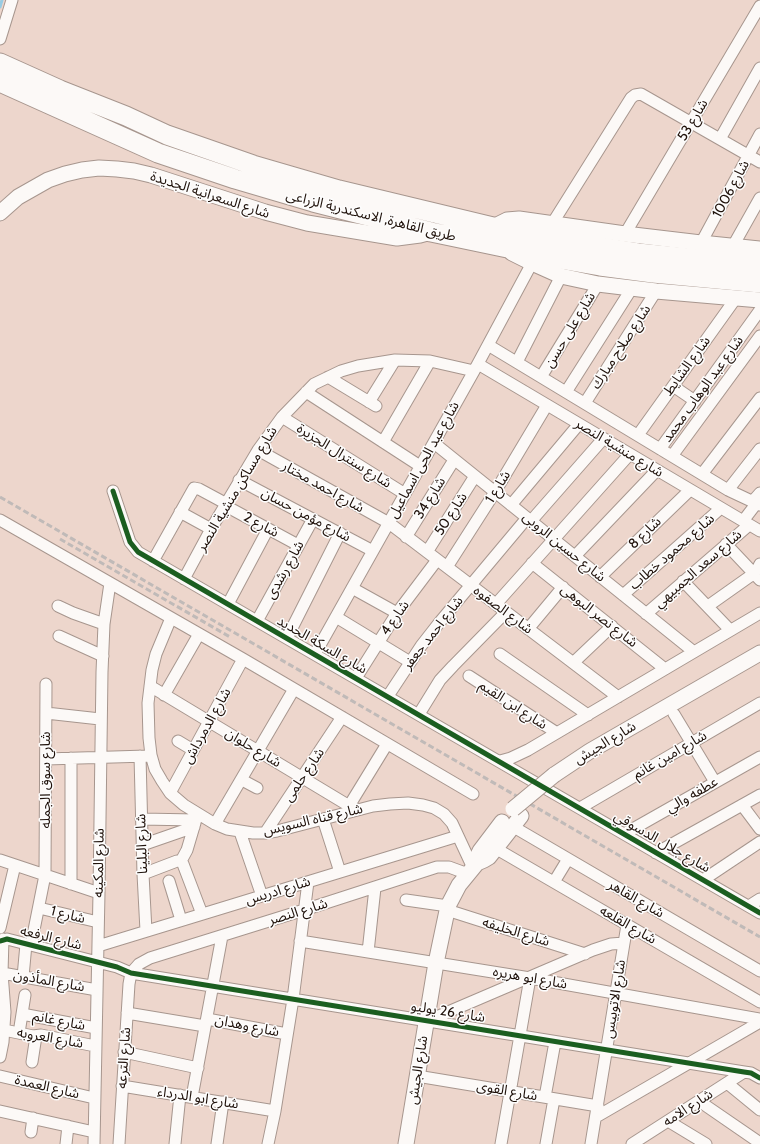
<!DOCTYPE html>
<meta charset="utf-8">
<style>
body{margin:0}
canvas{display:block;background:#edd6cc}
</style>
<canvas width="760" height="1144"></canvas>
<script>
const context = document.querySelector('canvas').getContext('2d');
context.lineJoin = 'round';
function poly(rows) {
  const path = new Path2D();
  for (const r of rows) {
    path.moveTo(r[0], r[1]);
    for (let i = 2; i < r.length; i += 2) path.lineTo(r[i], r[i + 1]);
  }
  return path;
}
function strokePath(path, color, width, dash) {
  context.strokeStyle = color;
  context.lineWidth = width;
  context.lineCap = dash ? 'butt' : 'round';
  context.setLineDash(dash || []);
  context.stroke(path);
}
function write(font, color, halo, rows, align = 'center') {
  context.font = font + ' Cabin,"Noto Sans Arabic",sans-serif';
  context.lineWidth = 3;
  context.setLineDash([]);
  context.textBaseline = 'middle';
  context.strokeStyle = halo;
  context.fillStyle = color;
  for (const [text, x, y, turn = 0] of rows) {
    context.save();
    context.translate(x, y);
    context.rotate((+turn || 0) * Math.PI / 180);
    context.textAlign = isNaN(turn) ? turn : align;
    if (halo) context.strokeText(text, 0, 0);
    context.fillText(text, 0, 0);
    context.restore();
  }
}
strokePath(poly([
 [0,7,2,0]
]), '#98cce3', 3);
const street = poly([
 [0,39,12,0],
 [720,139,760,68],
 [552,224,631,98,635,95,641,94,760,162],
 [625,234,760,6],
 [701,243,760,134],
 [733,246,760,198],
 [488,345,728,490,760,505],
 [517,362,561,276],
 [478,364,760,531],
 [328,377,376,406],
 [541,377,598,284],
 [673,386,695,401],
 [306,392,420,466],
 [566,392,632,288],
 [369,402,395,360],
 [585,403,656,291],
 [282,417,405,494],
 [638,435,736,298],
 [383,442,430,361],
 [434,443,694,652],
 [660,449,760,310],
 [258,450,389,523,618,697],
 [672,456,760,336],
 [702,474,760,398],
 [239,480,373,551],
 [728,490,760,449],
 [113,491,130,542,138,552,760,913],
 [752,502,760,493],
 [224,505,298,545],
 [511,505,579,424],
 [180,512,211,529],
 [0,520,243,659,473,794],
 [531,521,603,439],
 [743,521,756,504],
 [406,537,454,460],
 [726,544,760,580],
 [427,552,475,476],
 [575,556,657,470],
 [153,561,194,488,199,489,225,503],
 [532,563,665,669],
 [447,567,495,492,547,405],
 [600,577,690,490],
 [184,579,211,529,258,450,282,417,314,384,341,371,358,366,395,360,430,361,474,371],
 [683,581,730,630],
 [352,588,397,613],
 [623,595,721,508],
 [228,604,268,529],
 [496,604,629,455],
 [58,606,73,613,104,624],
 [708,606,749,577,757,570,760,564],
 [646,614,749,525],
 [336,617,410,662],
 [171,618,156,654,152,670,148,703,149,738,151,755,155,769,162,781,170,793,184,805,215,824,227,829,253,833,265,833,277,831,373,806,390,804,408,803,423,805,434,808,444,814,452,823,473,868],
 [257,621,313,519],
 [528,629,563,587],
 [59,636,103,656],
 [287,638,340,533],
 [315,654,474,371,532,263],
 [500,654,588,715],
 [573,663,612,626],
 [469,676,557,733],
 [356,678,397,613,437,560],
 [150,686,356,810],
 [164,695,199,634],
 [388,696,421,646,439,623,527,518],
 [46,713,100,719],
 [419,714,440,680,453,666,506,612],
 [674,714,715,782],
 [178,741,193,750],
 [140,756,143,874,146,931],
 [71,758,71,884],
 [46,759,147,756],
 [500,761,511,758,528,750,760,613],
 [242,780,257,788],
 [170,793,243,659],
 [742,805,760,829],
 [349,806,387,744],
 [580,808,760,703],
 [141,819,196,820],
 [323,819,340,872],
 [215,824,294,689],
 [512,826,760,971],
 [240,832,262,896],
 [265,833,342,717],
 [624,834,760,757],
 [142,845,194,827],
 [495,848,760,1002],
 [656,853,760,795],
 [0,860,99,893],
 [181,861,187,850,195,823],
 [143,874,177,861,181,861,183,864,202,914],
 [703,880,760,842],
 [169,881,181,920],
 [554,882,568,859],
 [406,900,448,906],
 [749,906,760,899],
 [39,908,98,922],
 [447,910,585,954],
 [0,928,15,865],
 [0,941,7,939,117,967,131,973,744,1072,751,1073,760,1078],
 [300,941,530,978,760,1019],
 [31,945,45,875,46,684],
 [98,946,458,836],
 [368,952,375,888],
 [2,973,97,990],
 [23,977,26,944],
 [127,1013,205,1026],
 [22,1014,96,1028],
 [207,1019,287,1034],
 [427,1021,593,950,611,944,624,943],
 [4,1030,33,1036,41,1035,95,1046],
 [19,1033,25,995],
 [124,1052,198,1068],
 [0,1057,3,1042,5,1012,2,973,3,939],
 [32,1062,36,1036],
 [0,1076,94,1098],
 [417,1076,598,1106],
 [727,1083,760,1110],
 [122,1086,275,1111],
 [192,1097,222,936],
 [545,1097,555,1042],
 [699,1101,760,1143],
 [0,1111,94,1132],
 [596,1117,760,1022],
 [668,1121,706,1144],
 [31,1132,33,1118],
 [66,1144,68,1126],
 [94,1144,99,893,102,672,104,624,110,583],
 [119,1144,129,984,131,973,139,964,150,958,304,910,437,867,449,867,468,874],
 [175,1144,180,1095],
 [217,1144,223,1102],
 [268,1144,275,1111,293,999,308,882],
 [501,1144,530,978],
 [546,1144,554,1099],
 [591,1144,627,925],
 [632,1144,744,1072]
]);
const secondary = poly([
 [0,213,18,197,48,180,65,174,82,170,99,168,117,169,134,171,151,175,265,212,307,223,397,238,420,235,431,232],
 [493,227,507,220,519,219,625,234,701,243,760,249],
 [512,253,532,263,561,276,598,284,656,291,760,300],
 [554,775,590,751,760,653],
 [477,863,477,857,480,851,502,822],
 [406,1144,436,963,448,906,459,885,477,863,484,860,489,857,521,816]
]);
const highway = poly([
 [0,63,60,90,126,116,167,135,253,165,339,190,493,227,569,242,638,253,760,265],
 [0,82,158,153,235,179,313,202,431,232,560,259,600,266,653,273,760,283]
]);
strokePath(street, '#a7968e', 13);
strokePath(secondary, '#a7968e', 17);
strokePath(highway, '#a7968e', 21);
strokePath(street, '#fcf9f7', 11);
strokePath(secondary, '#fcf9f7', 15);
strokePath(highway, '#fcf9f7', 19);
strokePath(poly([
 [0,497,760,937],
 [60,539,230,637]
]), '#c0bab8', 3, [6, 3]);
const secondaryBridge = poly([
 [513,809,554,775]
]);
strokePath(secondaryBridge, '#a7968e', 17, []);
strokePath(secondaryBridge, '#fcf9f7', 15);
strokePath(poly([
 [113,491,130,542,138,552,760,913],
 [0,941,7,939,117,967,131,973,744,1072,751,1073,760,1078]
]), '#1b5e20', 5);
write('14px', '#1f110a', '#fdfdfd', [
 ["شارع 53",693,120,-59],
 ["شارع 1006",731,189,-62],
 ["شارع السعرانية الجديدة",210,195,18],
 ["طريق القاهرة, الاسكندرية الزراعى",371,216,14],
 ["شارع على حسن",570,330,-59],
 ["شارع صلاح مبارك",621,347,-57],
 ["شارع الشايط",687,366,-54],
 ["شارع عبد الوهاب محمد",703,389,-54],
 ["شارع منشية النصر",619,448,31],
 ["شارع سنترال الجزيرة",344,456,32],
 ["شارع عبد الحى اسماعيل",424,460,-61],
 ["شارع احمد مختار",323,487,29],
 ["شارع 1",498,487,-59],
 ["شارع مساكن منشية النصر",237,489,-59],
 ["شارع 34",430,498,-58],
 ["شارع 50",451,514,-57],
 ["شارع مؤمن حسان",306,515,28],
 ["شارع 2",261,525,28],
 ["شارع 8",645,533,-44],
 ["شارع حسين الروبى",564,547,39],
 ["شارع محمود خطاب",672,552,-41],
 ["شارع سعد الجمبيهي",698,569,-41],
 ["شارع رشدى",285,570,-61],
 ["شارع الصفوه",503,610,37],
 ["شارع نصر البوهى",599,616,38],
 ["شارع 4",395,618,-55],
 ["شارع احمد جعفر",433,633,-52],
 ["شارع السكة الحديد",322,645,30],
 ["شارع ابن القيم",513,705,33],
 ["شارع الدمرداش",207,726,-61],
 ["شارع الجيش",605,743,-31],
 ["شارع حلوان",253,748,31],
 ["شارع امين غانم",670,755,-30],
 ["شارع حلمى",304,775,-56],
 ["شارع سوق الجمله",46,780,-90],
 ["عطفه والي",692,795,-30],
 ["شارع قناه السويس",313,820,-13],
 ["شارع جلال الدسوقي",662,842,30],
 ["شارع البلينا",142,844,-92],
 ["شارع المكينه",99,863,-89],
 ["شارع ادريس",278,891,-17],
 ["شارع القاهر",636,899,30],
 ["شارع النصر",298,912,-17],
 ["شارع 1",68,915,14],
 ["شارع القلعه",628,925,30],
 ["شارع الخليفه",516,932,17],
 ["شارع الرفعه",51,938,14],
 ["شارع ابو هريره",530,978,10],
 ["شارع المأذون",49,981,10],
 ["شارع الاتوبيس",615,999,-81],
 ["شارع 26 يوليو",448,1012,9],
 ["شارع غانم",59,1021,11],
 ["شارع وهدان",247,1026,11],
 ["شارع العروبه",50,1038,10],
 ["شارع الترعه",124,1058,-86],
 ["شارع الجيش",418,1070,-81],
 ["شارع العمدة",47,1087,13],
 ["شارع القوى",507,1091,10],
 ["شارع ابو الدرداء",198,1098,9],
 ["شارع الامه",688,1108,-33]
]);
</script>
